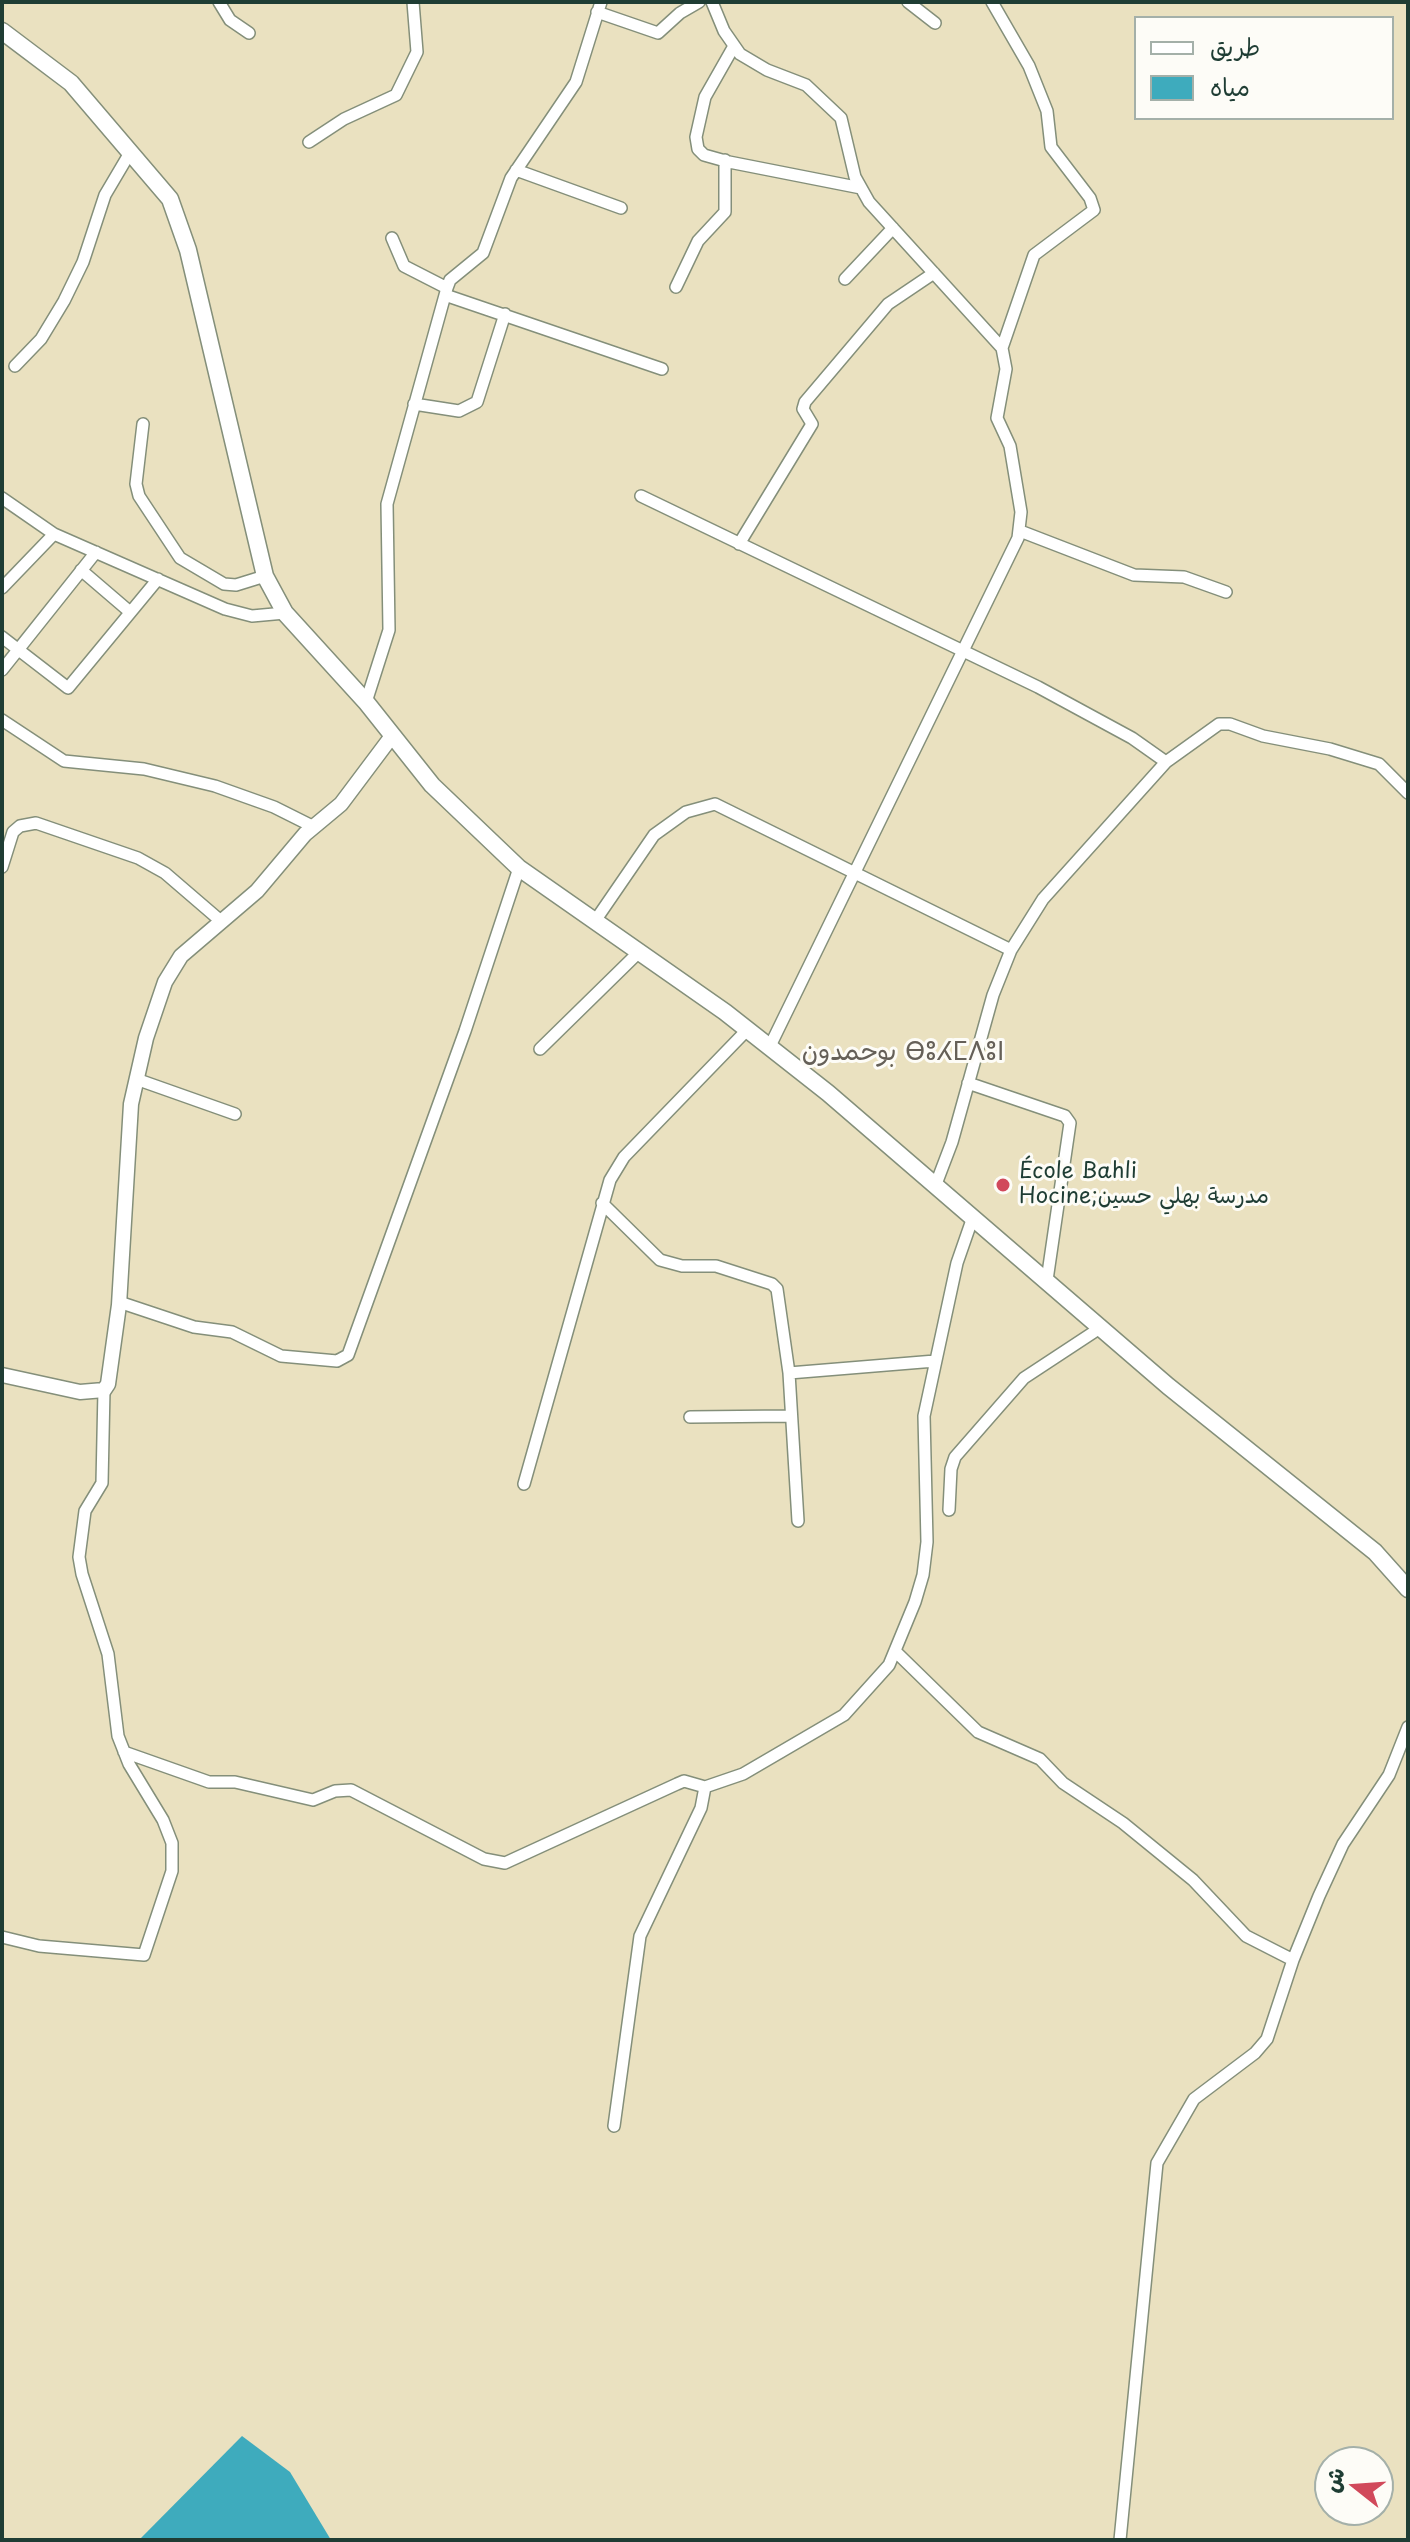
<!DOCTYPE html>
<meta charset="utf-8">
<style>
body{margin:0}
#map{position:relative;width:1410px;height:2542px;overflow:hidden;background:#eae1c0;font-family:"Playpen Sans","Playpen Sans Arabic",sans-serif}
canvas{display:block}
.frame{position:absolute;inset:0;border:4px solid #1f3d34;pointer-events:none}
.legend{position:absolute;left:1134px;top:16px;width:260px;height:104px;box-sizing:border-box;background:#fdfcf7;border:2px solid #a4b0a9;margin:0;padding:10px 14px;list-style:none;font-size:24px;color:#1f3d34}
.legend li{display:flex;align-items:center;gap:16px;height:40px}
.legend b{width:40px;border:2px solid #a4b0a9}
.north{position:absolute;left:1314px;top:2446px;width:80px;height:80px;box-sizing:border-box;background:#fdfcf7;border:2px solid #a4b0a9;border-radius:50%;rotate:287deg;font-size:22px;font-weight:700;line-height:32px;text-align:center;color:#1f3d34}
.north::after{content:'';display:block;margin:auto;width:28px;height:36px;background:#d1495b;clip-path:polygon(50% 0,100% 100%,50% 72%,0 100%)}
</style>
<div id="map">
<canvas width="1410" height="2542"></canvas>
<div class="frame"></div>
<ul class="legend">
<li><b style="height:10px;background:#fff"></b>طريق</li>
<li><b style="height:22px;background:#3eabbd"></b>مياه</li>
</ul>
<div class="north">ش</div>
</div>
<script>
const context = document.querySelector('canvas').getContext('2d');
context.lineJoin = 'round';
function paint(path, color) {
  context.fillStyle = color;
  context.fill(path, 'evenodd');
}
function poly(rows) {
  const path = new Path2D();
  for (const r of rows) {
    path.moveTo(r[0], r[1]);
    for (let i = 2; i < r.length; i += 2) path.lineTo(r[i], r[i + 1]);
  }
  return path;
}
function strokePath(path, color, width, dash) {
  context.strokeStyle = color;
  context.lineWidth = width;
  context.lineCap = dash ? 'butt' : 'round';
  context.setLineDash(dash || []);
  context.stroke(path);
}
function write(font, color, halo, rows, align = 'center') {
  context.font = font + ' "Playpen Sans","Playpen Sans Arabic","Noto Sans Tifinagh",sans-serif';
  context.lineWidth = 6;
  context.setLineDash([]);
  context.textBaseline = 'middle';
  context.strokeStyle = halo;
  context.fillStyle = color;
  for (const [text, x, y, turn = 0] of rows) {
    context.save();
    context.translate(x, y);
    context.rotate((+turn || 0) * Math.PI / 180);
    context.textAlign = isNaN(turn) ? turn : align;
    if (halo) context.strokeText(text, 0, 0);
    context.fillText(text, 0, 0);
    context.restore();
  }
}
paint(poly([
 [242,2436,290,2472,331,2540,139,2540]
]), '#3eabbd');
const minor = poly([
 [219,2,230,20,249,33],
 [712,2,724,31,740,54,767,70,806,85,841,118,855,177,869,202,1002,348,1006,369,997,418,1010,446,1021,512,1018,538,770,1046],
 [908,2,935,23],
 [992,2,1029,66,1047,111,1051,147,1090,198,1094,210,1034,255,1002,348],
 [597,12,658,33,680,13,699,2],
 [734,46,705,97,696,137,698,149,704,155,729,162,861,188],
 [309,142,344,119,396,95,417,52,413,2],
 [516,170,621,208],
 [392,238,404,266,447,288],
 [845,279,893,228],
 [676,287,698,241,725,212,725,160],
 [445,295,662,369],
 [15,366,41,339,64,301,83,262,105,195,131,151],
 [414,404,459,411,477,402,505,314],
 [143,424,136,484,139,496,180,558,224,584,236,585,265,576],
 [641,496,1038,687,1132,738,1166,762],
 [2,498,54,534,225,609,252,616,285,613],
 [1020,531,1134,575,1184,577,1226,592],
 [739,544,812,424,803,409,805,402,888,304,934,273],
 [81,570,130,612],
 [2,588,54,534],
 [2,637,68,688,158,579],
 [2,670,96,552],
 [366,702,389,630,387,504,447,288,450,280,483,253,511,178,576,82,601,2],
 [2,720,64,761,144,769,215,786,274,807,314,827],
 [2,867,13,832,20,826,36,823,138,858,165,873,222,922],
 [595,921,654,835,686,812,715,804,1011,950],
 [540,1049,639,952],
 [136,1079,235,1114],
 [968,1083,1065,1116,1070,1123,1047,1280],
 [936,1184,952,1142,993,995,1011,950,1043,899,1166,762,1219,724,1230,724,1263,736,1330,749,1379,764,1408,793],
 [602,1203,660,1260,682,1266,716,1266,772,1284,777,1289,789,1373,798,1521],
 [119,1302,194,1327,232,1332,281,1356,337,1361,348,1355,465,1031,519,868],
 [789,1373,935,1361],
 [690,1417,789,1416],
 [524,1484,610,1180,624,1157,748,1029],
 [949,1510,951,1469,955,1457,1024,1378,1100,1328],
 [896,1652,978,1732,1040,1759,1063,1783,1123,1823,1193,1880,1246,1936,1293,1960],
 [124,1752,209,1782,235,1782,313,1800,335,1791,351,1790,484,1859,505,1863,677,1784,684,1781,705,1787,743,1774,844,1715,889,1665,915,1602,923,1575,927,1542,924,1416,957,1263,973,1217],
 [2,1937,39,1946,144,1955,172,1871,172,1843,163,1820,129,1764,118,1736,108,1654,82,1574,79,1557,85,1511,102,1483,104,1390],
 [614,2126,640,1936,701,1808,705,1787],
 [1120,2540,1157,2163,1194,2099,1255,2053,1267,2039,1293,1960,1319,1896,1343,1844,1389,1775,1408,1727]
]);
const tertiary = poly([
 [2,1375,80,1392,104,1390,108,1384,119,1305,131,1104,146,1038,165,982,181,956,257,891,305,834,341,804,392,736]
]);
const secondary = poly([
 [2,31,71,83,170,199,188,250,265,576,285,613,366,702,432,785,519,868,725,1012,828,1093,1168,1386,1375,1552,1408,1589]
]);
strokePath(minor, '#848f7a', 14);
strokePath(tertiary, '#848f7a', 17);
strokePath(secondary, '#848f7a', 19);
strokePath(minor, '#fff', 11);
strokePath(tertiary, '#fff', 14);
strokePath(secondary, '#fff', 16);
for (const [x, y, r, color] of [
 [1003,1185,8,"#d1495b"]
]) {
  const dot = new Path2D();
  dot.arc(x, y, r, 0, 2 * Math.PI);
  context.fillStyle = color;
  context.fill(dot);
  strokePath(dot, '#fdfcf7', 3);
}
write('22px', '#1f3d34', '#fdfcf7', [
 ["École Bahli",1019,1172],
 ["Hocine;مدرسة بهلي حسين",1019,1197]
], 'left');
write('26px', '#656058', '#fdfcf7', [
 ["بوحمدون ⴱⵓⵃⵎⴷⵓⵏ",903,1053]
]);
</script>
